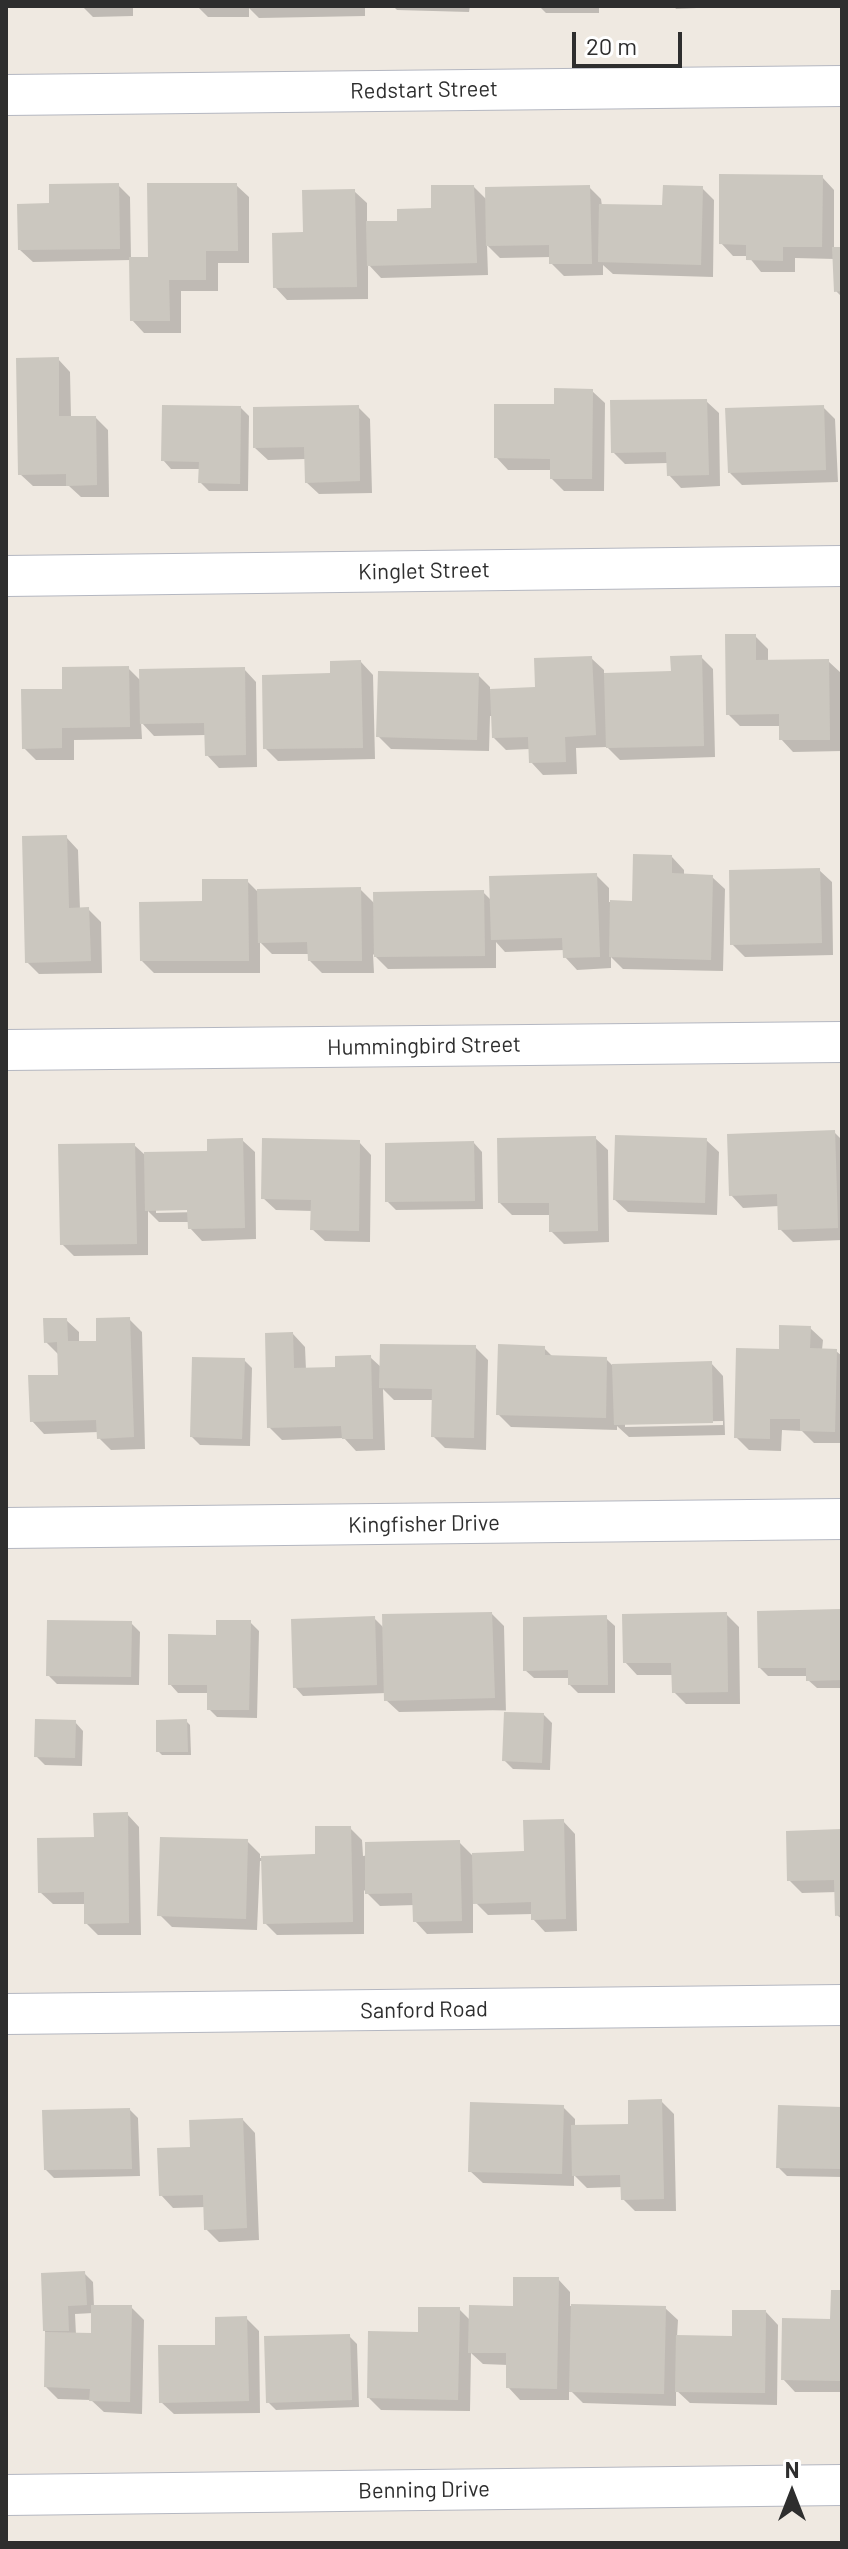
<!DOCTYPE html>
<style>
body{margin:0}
#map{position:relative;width:848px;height:2549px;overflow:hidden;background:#efe9e1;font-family:Barlow,sans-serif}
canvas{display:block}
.frame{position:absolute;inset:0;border:8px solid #2e2e2e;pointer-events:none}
.north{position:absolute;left:752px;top:2453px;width:80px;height:80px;-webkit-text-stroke:6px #fff;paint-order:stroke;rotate:0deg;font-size:22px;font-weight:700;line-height:32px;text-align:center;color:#2e2e2e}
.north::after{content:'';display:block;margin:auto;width:28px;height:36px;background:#2e2e2e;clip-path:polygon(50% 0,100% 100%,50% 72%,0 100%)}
.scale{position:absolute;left:572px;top:32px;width:110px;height:36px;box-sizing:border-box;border:4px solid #2e2e2e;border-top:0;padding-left:10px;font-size:24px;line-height:28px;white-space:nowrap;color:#2e2e2e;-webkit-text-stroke:6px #fff;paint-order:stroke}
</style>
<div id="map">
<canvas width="848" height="2549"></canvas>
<div class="frame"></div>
<div class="north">N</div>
<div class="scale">20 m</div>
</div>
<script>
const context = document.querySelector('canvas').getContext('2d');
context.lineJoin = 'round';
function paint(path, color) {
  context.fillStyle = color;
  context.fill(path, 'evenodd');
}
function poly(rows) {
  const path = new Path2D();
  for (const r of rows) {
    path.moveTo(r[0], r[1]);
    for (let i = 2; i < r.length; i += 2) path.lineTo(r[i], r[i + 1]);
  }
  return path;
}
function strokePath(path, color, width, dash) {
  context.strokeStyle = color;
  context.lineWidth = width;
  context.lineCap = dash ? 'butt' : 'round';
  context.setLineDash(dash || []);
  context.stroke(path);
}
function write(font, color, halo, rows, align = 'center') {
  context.font = font + ' Barlow,sans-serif';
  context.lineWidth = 7;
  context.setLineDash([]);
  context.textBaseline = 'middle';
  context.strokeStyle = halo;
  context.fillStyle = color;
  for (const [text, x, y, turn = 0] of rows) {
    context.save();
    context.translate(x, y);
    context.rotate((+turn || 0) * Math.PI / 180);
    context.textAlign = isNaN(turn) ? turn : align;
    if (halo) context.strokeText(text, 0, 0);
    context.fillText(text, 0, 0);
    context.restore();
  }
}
paint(poly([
 [82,6,133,6,133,16,93,17],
 [197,6,365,6,365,16,259,18,249,8,249,17,208,17],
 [393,6,470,6,469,12,397,10],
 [539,6,599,6,599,13,546,13],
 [674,6,718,6,718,7,676,9],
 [822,177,834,190,834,249,842,249,842,297,836,291,835,259,795,258,795,272,761,272,748,256,733,256,721,243],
 [118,185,130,197,131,259,150,259,236,185,249,197,249,263,218,263,218,291,181,291,181,333,144,333,132,320,131,260,33,262,20,250,51,205],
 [474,187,487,200,589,187,601,199,602,206,664,207,702,188,714,200,713,277,613,274,603,265,603,275,564,276,551,263,551,257,500,258,487,245,488,275,381,278,368,264,368,299,287,300,275,287,305,234,354,191,367,203,367,223,399,223,433,210],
 [58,359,70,372,71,418,96,418,108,430,109,497,81,497,69,486,33,486,20,474],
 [592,391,605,403,604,491,564,491,552,479,552,470,508,470,496,457,556,406],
 [706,401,719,413,720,486,681,488,669,475,668,463,625,464,613,452],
 [358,407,370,419,372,493,319,494,306,482,306,459,268,460,255,448],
 [823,407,835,419,838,482,742,485,730,473],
 [241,408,249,416,248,491,209,491,200,482,201,469,171,469,163,460],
 [755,636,768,649,768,662,828,661,841,673,842,666,842,751,793,752,781,739,781,726,740,726,728,714],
 [701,657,713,669,715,757,620,760,607,747,576,748,577,774,543,775,531,762,530,749,506,750,494,738,493,716,490,716,489,751,391,749,378,736,478,675,490,687,490,691,538,689,591,658,604,670,604,675,673,673],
 [361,662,373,675,375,759,278,761,265,748,332,675],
 [128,668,141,681,244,669,256,682,257,767,219,768,207,755,206,735,154,736,141,722,142,739,74,740,74,760,36,760,24,748,64,691],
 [66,837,78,850,80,910,88,909,101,922,102,973,39,974,27,962],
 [672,857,684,870,684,876,712,877,725,889,723,971,623,969,611,957,611,968,577,970,565,957,564,950,505,952,496,942,496,968,388,969,373,954,374,973,322,973,310,961,310,954,272,954,260,942,260,973,154,973,142,961,204,903,247,881,257,891,360,889,375,904,483,892,492,901,596,875,609,888,609,902,634,903],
 [819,870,832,882,833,955,745,957,732,944],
 [834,1132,842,1140,842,1240,793,1242,780,1229,779,1206,743,1208,731,1195],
 [595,1138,608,1150,609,1242,564,1244,551,1231,551,1215,512,1215,500,1203],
 [242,1140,255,1152,256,1239,202,1241,190,1228,190,1222,159,1222,148,1211,148,1255,74,1256,62,1244,134,1145,144,1154,209,1153],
 [156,1208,197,1208,197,1212,156,1213],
 [706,1140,719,1152,717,1215,628,1212,615,1200],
 [359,1142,371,1155,370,1242,325,1241,312,1229,313,1211,276,1210,263,1198],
 [474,1143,482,1152,483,1209,396,1210,387,1201],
 [129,1319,142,1332,145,1449,111,1450,99,1438,99,1432,44,1434,32,1421,60,1377,59,1355,46,1342,66,1320,79,1332,79,1343,98,1343],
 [810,1328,823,1340,822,1350,836,1351,842,1356,842,1443,814,1443,802,1431,782,1430,781,1451,749,1450,736,1437,781,1351],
 [293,1334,305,1347,306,1370,337,1369,370,1357,382,1368,475,1347,488,1360,486,1450,445,1448,433,1436,434,1400,394,1400,383,1389,385,1450,356,1451,344,1438,282,1440,269,1427],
 [544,1348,554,1358,606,1359,613,1366,711,1363,723,1376,725,1435,629,1437,617,1426,617,1430,511,1427,498,1414],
 [723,1421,723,1425,625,1427,625,1423],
 [244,1360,252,1368,250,1446,200,1445,192,1437],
 [840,1611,842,1613,842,1688,817,1688,808,1680,808,1676,768,1676,760,1668],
 [492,1614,504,1626,506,1714,544,1715,552,1723,550,1770,513,1769,504,1760,506,1710,399,1712,386,1700,386,1693,303,1696,295,1687,374,1618,384,1628],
 [726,1614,739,1627,740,1704,686,1704,674,1692,674,1675,637,1675,625,1662],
 [606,1618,615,1626,615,1693,578,1693,570,1685,570,1678,534,1678,525,1670],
 [250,1622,259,1631,257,1718,217,1717,209,1709,209,1693,178,1693,170,1684],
 [131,1623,140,1632,139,1685,57,1684,48,1675],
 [186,1721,190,1725,191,1755,162,1755,158,1751],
 [75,1722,83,1731,82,1766,45,1765,36,1756],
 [127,1814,139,1827,141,1935,98,1935,86,1923,86,1904,53,1904,40,1892,96,1839],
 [563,1821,575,1834,577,1931,545,1932,533,1919,533,1914,488,1915,473,1900,473,1933,427,1934,415,1921,415,1905,380,1906,364,1890,364,1934,277,1935,265,1923,263,1861,260,1861,257,1930,172,1927,160,1915,247,1841,260,1854,260,1858,317,1856,350,1828,362,1840,363,1856,459,1842,474,1857,526,1853],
 [842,1831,842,1919,837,1915,837,1892,802,1893,789,1880],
 [661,2101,674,2114,676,2211,635,2211,623,2199,623,2187,587,2188,574,2175,574,2186,483,2183,470,2171,563,2107,575,2119,575,2127,630,2126],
 [842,2109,842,2177,787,2176,778,2167],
 [130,2110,138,2118,140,2176,54,2178,46,2170],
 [243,2120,255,2133,259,2240,219,2242,206,2229,206,2207,173,2208,161,2195,192,2149],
 [84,2273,93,2282,94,2307,131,2307,144,2320,142,2414,104,2412,91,2400,58,2399,46,2387,45,2331],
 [93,2313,93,2335,76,2335,75,2314],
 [558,2279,570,2292,570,2306,665,2308,678,2320,677,2337,734,2338,766,2312,778,2325,777,2405,690,2403,676,2390,676,2406,583,2403,569,2389,569,2400,520,2400,508,2387,508,2365,483,2364,471,2353,470,2411,381,2410,369,2398,420,2334,459,2309,470,2320,515,2308],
 [842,2292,842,2392,795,2392,783,2379,832,2321],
 [246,2318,259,2331,260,2413,174,2414,161,2402],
 [349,2336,357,2344,359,2407,276,2410,268,2402]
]), '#0003');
paint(poly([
 [719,174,823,175,822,247,783,247,783,261,746,260,746,245,719,244],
 [119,183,120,249,18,250,17,204,49,203,49,184],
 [147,183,237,183,238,251,206,251,206,280,169,280,170,321,130,321,129,257,148,257],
 [431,185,474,185,477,263,367,266,366,221,397,221,397,209,431,208],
 [590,185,592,264,549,264,549,245,486,246,485,187],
 [663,185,703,186,701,265,598,262,599,204,662,205],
 [355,189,357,287,273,288,272,233,303,232,302,190],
 [832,247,842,247,842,291,834,292],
 [59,357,59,416,96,416,97,485,66,486,66,474,18,475,16,358],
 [554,388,593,389,592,479,550,479,550,459,494,458,494,404,554,404],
 [707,399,709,475,667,476,666,452,611,453,610,400],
 [162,405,241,406,240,484,198,483,199,462,161,461],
 [359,405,360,481,305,483,304,447,253,448,253,407],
 [824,405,826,470,728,473,725,408],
 [725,634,756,634,756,660,829,659,830,740,779,740,779,714,726,715],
 [702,655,704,746,606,748,604,673,671,671,670,656],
 [592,656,596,735,565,737,566,762,529,763,528,737,492,738,490,689,535,687,534,658],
 [361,660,363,748,263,749,262,675,330,673,330,661],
 [129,666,130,727,62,728,62,748,22,749,21,689,62,689,62,667],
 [245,667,246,755,205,756,204,723,140,724,139,669],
 [378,671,479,673,477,740,376,737],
 [67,835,69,908,89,907,91,961,25,963,22,836],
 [633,854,672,855,672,873,713,875,711,960,609,957,610,900,632,901],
 [820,868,822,943,730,945,729,870],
 [597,873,600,957,563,958,562,938,491,940,489,876],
 [202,879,248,879,249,961,140,961,139,902,202,901],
 [361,887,362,961,308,961,307,942,258,943,257,889],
 [484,890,485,956,374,957,373,892],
 [835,1130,838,1228,778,1230,777,1194,729,1196,727,1134],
 [615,1135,707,1138,705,1203,613,1200],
 [596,1136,598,1231,549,1232,549,1203,498,1203,497,1138],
 [243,1138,245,1228,188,1229,187,1210,145,1211,144,1152,207,1151,207,1139],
 [262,1138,360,1140,359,1231,310,1230,311,1200,261,1199],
 [474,1141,475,1201,385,1202,385,1143],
 [135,1143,137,1244,60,1245,58,1144],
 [130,1317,134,1437,97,1439,96,1420,30,1422,28,1375,58,1375,57,1342,44,1343,43,1318,67,1318,68,1341,96,1341,96,1318],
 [779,1325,811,1326,810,1348,837,1349,835,1432,800,1431,800,1419,770,1419,770,1439,734,1438,736,1348,779,1349],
 [293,1332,294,1368,335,1367,335,1356,371,1355,373,1439,342,1439,341,1426,267,1428,265,1333],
 [380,1344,476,1345,474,1438,431,1437,432,1389,379,1388],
 [498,1344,545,1346,545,1355,607,1357,606,1418,496,1415],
 [192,1357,245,1358,242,1439,190,1437],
 [712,1361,713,1423,614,1425,612,1364],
 [841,1609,842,1680,806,1681,806,1668,758,1668,757,1611],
 [492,1612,495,1698,384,1701,382,1614],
 [727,1612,728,1692,672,1693,671,1663,623,1663,622,1614],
 [607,1615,608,1685,568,1685,568,1670,523,1671,523,1617],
 [375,1616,377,1685,293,1688,291,1619],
 [47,1620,132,1621,131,1677,46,1676],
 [216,1620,251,1620,249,1710,207,1710,207,1685,168,1685,168,1634,216,1635],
 [504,1712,544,1713,542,1763,502,1761],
 [35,1719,76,1720,75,1758,34,1757],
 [187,1719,188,1752,156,1752,156,1720],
 [128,1812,129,1923,84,1924,84,1892,38,1893,37,1838,94,1837,93,1813],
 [564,1819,566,1919,531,1920,531,1902,473,1904,472,1853,524,1851,523,1820],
 [315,1826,351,1826,353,1922,263,1924,261,1856,315,1854],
 [842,1829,842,1915,835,1916,834,1880,787,1881,786,1831],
 [160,1837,248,1839,246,1919,157,1916],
 [460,1840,462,1921,413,1922,412,1893,365,1894,365,1842],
 [662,2099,664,2199,621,2200,620,2175,572,2176,571,2125,628,2124,628,2100],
 [470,2102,564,2105,562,2174,468,2172],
 [778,2105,842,2107,842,2169,776,2168],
 [130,2108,132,2169,44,2170,42,2110],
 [243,2118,247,2228,204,2230,203,2195,159,2196,157,2148,190,2147,189,2120],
 [85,2271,87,2305,68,2306,69,2331,43,2331,41,2273],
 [513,2277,559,2277,557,2389,506,2388,506,2353,468,2353,469,2305,513,2306],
 [831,2290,842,2290,842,2381,781,2380,782,2318,830,2319],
 [571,2304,666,2306,664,2394,569,2392],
 [91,2305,132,2305,130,2402,89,2401,90,2389,44,2387,45,2332,91,2333],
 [418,2307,460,2307,458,2400,367,2398,368,2331,418,2332],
 [732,2310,766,2310,765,2393,675,2392,676,2335,732,2336],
 [247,2316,249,2401,159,2403,158,2345,215,2345,215,2317],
 [350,2334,352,2400,266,2403,264,2336]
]), '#cbc7bf');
const minor = poly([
 [6,95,842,86],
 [6,576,842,566],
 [6,1050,842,1042],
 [6,1528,842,1519],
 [6,2014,842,2005],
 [6,2495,842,2485]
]);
strokePath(minor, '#b4b7c1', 42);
strokePath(minor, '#fff', 40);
write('22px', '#2e2e2e', '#fff', [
 ["Redstart Street",424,90,-1],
 ["Kinglet Street",424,571,-1],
 ["Hummingbird Street",424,1046,-1],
 ["Kingfisher Drive",424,1524,-1],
 ["Sanford Road",424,2010,-1],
 ["Benning Drive",424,2490,-1]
]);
</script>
